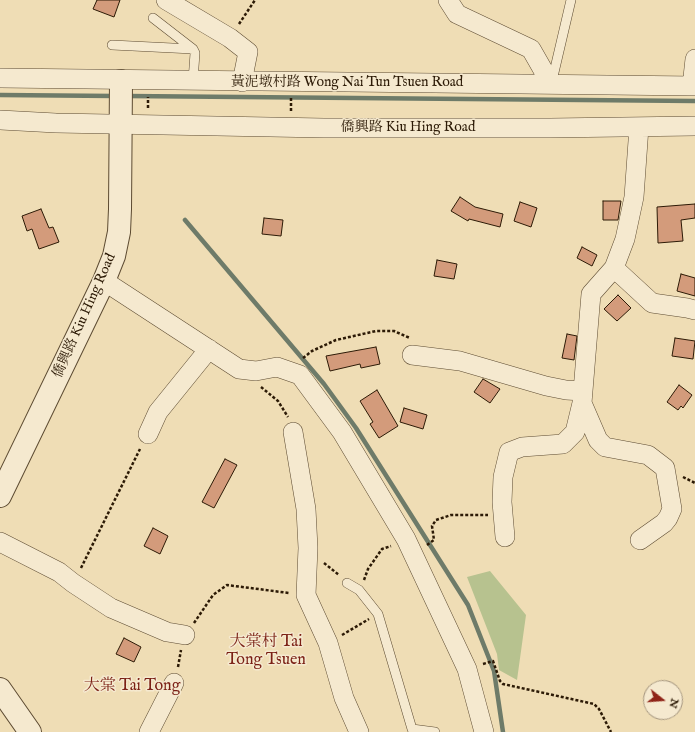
<!DOCTYPE html>
<meta charset="utf-8">
<style>
body{margin:0}
#map{position:relative;width:695px;height:732px;overflow:hidden;background:#efddb5;font-family:"IM FELL English",serif}
canvas{display:block}
.north{position:absolute;left:643px;top:680px;width:40px;height:40px;box-sizing:border-box;background:#f5e9cf;border:1px solid #a5967f;border-radius:50%;rotate:107deg;font-size:11px;font-weight:700;line-height:16px;text-align:center;color:#2c1a06}
.north::after{content:'';display:block;margin:auto;width:14px;height:18px;background:#8f2418;clip-path:polygon(50% 0,100% 100%,50% 72%,0 100%)}
</style>
<div id="map">
<canvas width="695" height="732"></canvas>
<div class="north">N</div>
</div>
<script>
const context = document.querySelector('canvas').getContext('2d');
context.lineJoin = 'round';
function paint(path, color) {
  context.fillStyle = color;
  context.fill(path, 'evenodd');
}
function poly(rows) {
  const path = new Path2D();
  for (const r of rows) {
    path.moveTo(r[0], r[1]);
    for (let i = 2; i < r.length; i += 2) path.lineTo(r[i], r[i + 1]);
  }
  return path;
}
function strokePath(path, color, width, dash) {
  context.strokeStyle = color;
  context.lineWidth = width;
  context.lineCap = dash ? 'butt' : 'round';
  context.setLineDash(dash || []);
  context.stroke(path);
}
function write(font, color, halo, rows, align = 'center') {
  context.font = font + ' "IM FELL English","Noto Serif TC",serif';
  context.lineWidth = 3;
  context.setLineDash([]);
  context.textBaseline = 'middle';
  context.strokeStyle = halo;
  context.fillStyle = color;
  for (const [text, x, y, turn = 0] of rows) {
    context.save();
    context.translate(x, y);
    context.rotate((+turn || 0) * Math.PI / 180);
    context.textAlign = isNaN(turn) ? turn : align;
    if (halo) context.strokeText(text, 0, 0);
    context.fillText(text, 0, 0);
    context.restore();
  }
}
paint(poly([
 [490,571,526,615,517,680,499,670,497,654,467,577]
]), '#b7c28f');
strokePath(poly([
 [0,95,115,96],
 [127,96,695,101],
 [185,220,324,384,356,428,468,605,494,671,503,732]
]), '#6e7b69', 4.5);
const building = poly([
 [97,0,120,0,114,17,93,9,97,0],
 [460,197,475,207,503,214,500,227,469,219,468,221,451,211,460,197],
 [603,201,621,201,618,220,603,220,603,201],
 [520,202,537,208,531,227,514,221,520,202],
 [695,204,695,218,681,220,683,241,658,243,657,207,695,204],
 [41,209,49,228,53,227,59,242,39,249,32,229,27,231,22,216,41,209],
 [264,218,283,220,281,236,262,234,264,218],
 [582,247,597,255,592,266,577,258,582,247],
 [437,260,457,264,454,279,434,276,437,260],
 [681,274,695,278,695,296,677,291,681,274],
 [618,295,631,308,617,321,604,309,618,295],
 [567,334,577,336,574,360,562,358,567,334],
 [675,338,695,341,693,359,672,356,675,338],
 [376,347,380,364,361,368,360,364,330,371,326,356,376,347],
 [483,379,500,389,490,403,474,392,483,379],
 [679,385,692,395,683,408,681,406,678,410,667,402,679,385],
 [377,390,398,426,379,438,370,424,373,422,360,401,377,390],
 [404,408,427,415,423,429,400,422,404,408],
 [225,459,237,465,214,508,202,502,225,459],
 [153,528,168,536,160,554,144,546,153,528],
 [124,638,141,647,134,662,116,654,124,638]
]);
paint(building, '#d39b7b');
strokePath(building, '#2c1a06', 1);
const service = poly([
 [153,18,193,49,195,53,193,81],
 [112,45,193,49],
 [552,81,571,0],
 [347,583,359,590,378,614,412,729,435,732]
]);
const minor = poly([
 [166,0,230,38,248,52,242,82],
 [448,0,457,14,531,49,551,84],
 [0,78,695,86],
 [692,86,695,59],
 [0,120,56,123,324,128,550,128,695,126],
 [614,268,652,303,687,308,695,310],
 [104,281,239,369,256,371,277,367,300,375,342,432,406,539,467,669,484,732],
 [412,355,460,361,546,386,566,390,583,391],
 [582,403,598,440,605,447,648,455,665,468,672,509,668,518,664,523,640,540],
 [293,432,306,509,308,548,306,595,328,643,344,698,359,732],
 [148,434,158,412,209,349],
 [505,537,502,502,503,477,509,452,522,447,563,444,575,432,582,403,591,294,614,268,625,239,634,197,639,127],
 [0,542,59,572,73,583,111,608,167,632,185,635],
 [149,732,174,683]
]);
const tertiary = poly([
 [0,496,104,281,114,256,119,232,120,209,121,81],
 [0,689,30,732]
]);
strokePath(service, '#5d4b32', 10);
strokePath(minor, '#5d4b32', 20);
strokePath(tertiary, '#5d4b32', 24);
strokePath(poly([
 [239,24,255,0],
 [148,108,148,97],
 [291,111,291,98],
 [303,358,312,351,336,340,376,331,394,331,410,338],
 [261,387,278,401,288,417],
 [683,477,695,483],
 [427,545,434,540,432,526,436,520,451,515,488,515],
 [324,563,339,575],
 [81,568,140,449],
 [364,580,368,569,382,549,391,546],
 [194,623,213,595,227,585,289,593],
 [342,635,369,619],
 [483,664,493,661,500,681,503,684,594,704,599,709,611,732],
 [178,667,181,650]
]), '#2c1a06', 2.5, [3, 2]);
strokePath(service, '#f5e9cf', 9);
strokePath(minor, '#f5e9cf', 19);
strokePath(tertiary, '#f5e9cf', 22);
write('14px', '#2c1a06', '#f5e9cf', [
 ["黃泥墩村路 Wong Nai Tun Tsuen Road",347,83],
 ["僑興路 Kiu Hing Road",408,128],
 ["僑興路 Kiu Hing Road",85,316,-66]
]);
write('16px', '#7a1f14', '#f5e9cf', [
 ["大棠村 Tai",266,643],
 ["Tong Tsuen",266,661],
 ["大棠 Tai Tong",132,687]
]);
</script>
